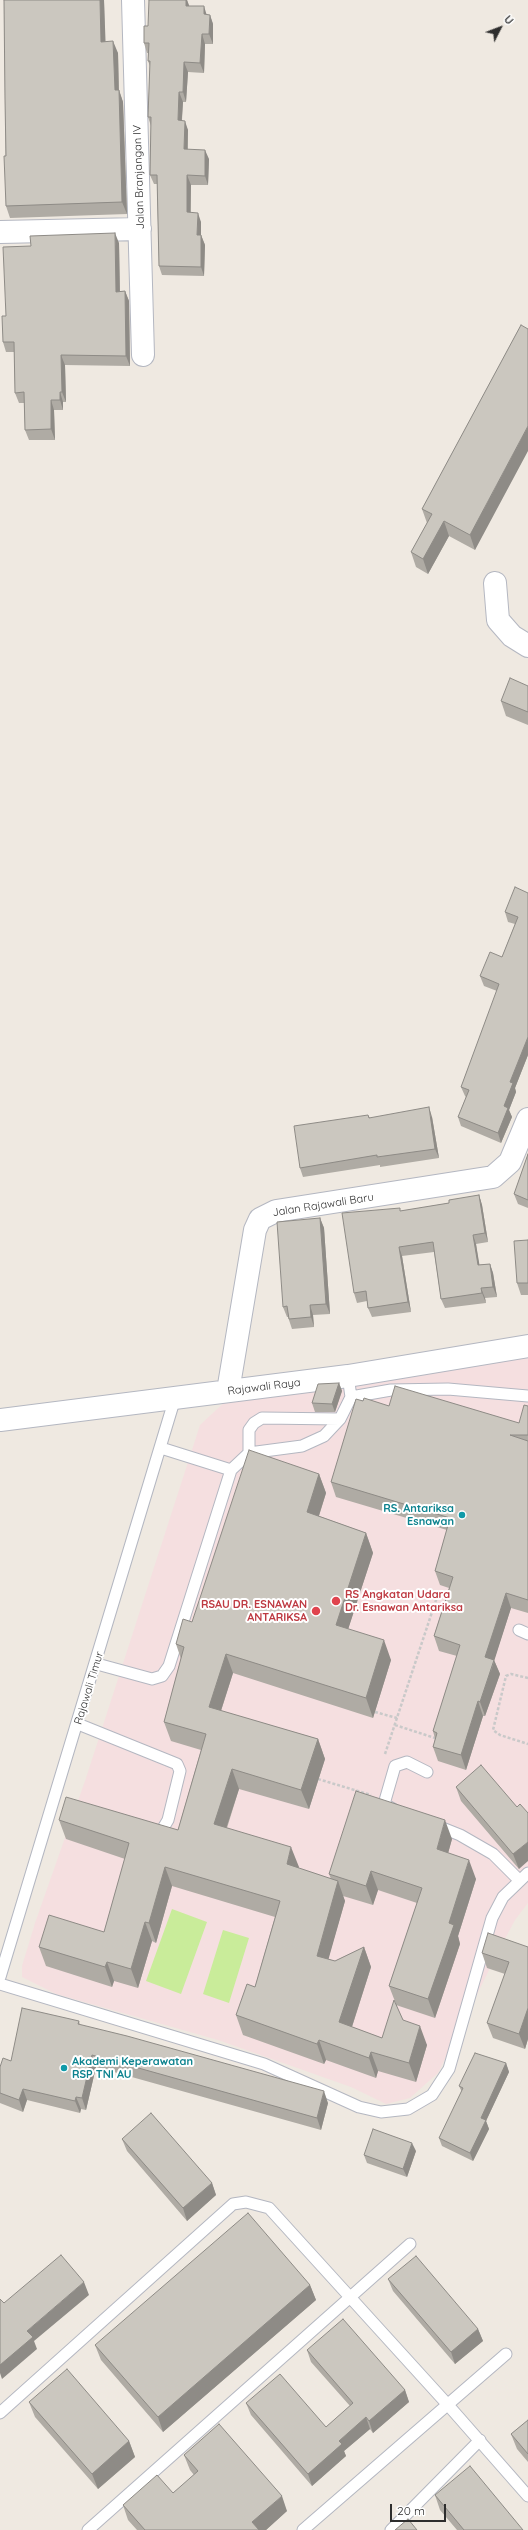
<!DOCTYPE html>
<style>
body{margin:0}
#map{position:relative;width:528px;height:2530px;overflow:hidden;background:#efe9e1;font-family:Quicksand,sans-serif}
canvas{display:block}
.north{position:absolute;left:480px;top:8px;width:40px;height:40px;-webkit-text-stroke:3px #fff;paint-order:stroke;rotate:48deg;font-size:11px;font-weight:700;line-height:16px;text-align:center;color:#2e2e2e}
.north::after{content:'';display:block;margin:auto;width:14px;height:18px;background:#2e2e2e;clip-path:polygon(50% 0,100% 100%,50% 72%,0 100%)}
.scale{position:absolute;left:390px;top:2504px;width:56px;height:18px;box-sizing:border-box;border:2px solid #2e2e2e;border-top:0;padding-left:5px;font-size:12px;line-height:14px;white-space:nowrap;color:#2e2e2e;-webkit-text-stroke:3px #fff;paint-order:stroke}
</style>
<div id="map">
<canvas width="528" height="2530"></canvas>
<div class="north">U</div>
<div class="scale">20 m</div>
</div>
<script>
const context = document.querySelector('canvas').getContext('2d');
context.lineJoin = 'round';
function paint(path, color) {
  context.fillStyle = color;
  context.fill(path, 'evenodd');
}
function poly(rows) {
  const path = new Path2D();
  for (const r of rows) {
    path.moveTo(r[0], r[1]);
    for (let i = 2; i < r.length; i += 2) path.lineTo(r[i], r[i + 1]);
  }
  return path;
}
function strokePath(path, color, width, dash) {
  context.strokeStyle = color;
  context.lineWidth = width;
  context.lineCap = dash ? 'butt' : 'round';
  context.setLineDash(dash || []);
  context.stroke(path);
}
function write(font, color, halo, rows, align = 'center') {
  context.font = font + ' Quicksand,sans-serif';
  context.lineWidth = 4;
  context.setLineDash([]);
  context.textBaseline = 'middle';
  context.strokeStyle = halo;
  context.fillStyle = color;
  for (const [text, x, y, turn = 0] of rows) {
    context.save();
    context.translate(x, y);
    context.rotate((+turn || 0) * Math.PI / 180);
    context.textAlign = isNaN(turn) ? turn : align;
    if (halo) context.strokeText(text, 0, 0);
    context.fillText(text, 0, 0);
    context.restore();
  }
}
paint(poly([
 [528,1355,528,1903,515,1920,498,1952,438,2073,410,2098,386,2104,351,2087,218,2040,56,1994,22,1977,22,1966,35,1923,86,1778,200,1425,229,1398]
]), '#f5dfe0');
paint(poly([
 [172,1909,207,1922,181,1994,146,1981],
 [223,1930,249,1938,229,2003,203,1994]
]), '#c9ec9a');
const lane = poly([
 [348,1376,351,1397,391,1390,448,1389,528,1396],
 [161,1448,231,1470],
 [249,1453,249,1430,254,1423,262,1418,340,1419],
 [519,1630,528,1634],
 [97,1664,152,1679,162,1676,169,1666,231,1470,249,1453,302,1446,324,1436,340,1419,351,1397],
 [78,1724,177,1764,180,1771,168,1820,162,1830,152,1834],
 [393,1809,384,1804,395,1766,407,1762,427,1772],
 [435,1825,460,1835,493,1854,519,1880],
 [0,1977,175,1398],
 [0,1984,264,2064,359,2107,381,2112,408,2109,432,2095,449,2069,492,1918,503,1897,528,1873],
 [0,2413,233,2204,246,2202,269,2208,448,2405,528,2496],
 [88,2530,410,2244],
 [303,2530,506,2354],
 [391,2530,480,2440]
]);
const street = poly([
 [133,0,143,355],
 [0,232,140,229],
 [495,583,498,620,512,636,528,646],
 [228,1391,255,1230,260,1219,276,1211,493,1177,510,1162,528,1119],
 [0,1420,348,1376,528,1346]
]);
strokePath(lane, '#b4b7c1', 13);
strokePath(street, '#b4b7c1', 24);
strokePath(poly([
 [528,1678,511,1674,506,1676,493,1730,500,1735,528,1744],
 [375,1712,397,1718],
 [395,1725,438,1739],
 [385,1754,439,1591],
 [318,1779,371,1795]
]), '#c9c9c9', 2.5, [3, 2]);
strokePath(lane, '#fff', 11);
strokePath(street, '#fff', 22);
paint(poly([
 [4,0,104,0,105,42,118,53,119,90,123,102,127,214,10,218,6,206,5,100],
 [187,0,189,6,207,15,210,15,213,24,213,44,205,44,204,73,188,72,186,102,183,102,182,120,188,130,188,150,209,159,208,185,191,185,191,213,201,222,201,235,205,245,204,276,162,275,159,266,157,184,154,184,150,175,151,126,148,117,150,66,148,61,148,53,147,53,144,43,148,26],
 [119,243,120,291,125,291,129,301,130,366,65,365,66,402,63,402,63,410,54,410,55,440,29,440,25,430,24,403,19,403,15,393,14,352,6,352,3,342,6,316],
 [521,325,475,550,449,536,428,574,416,567,411,552,427,523,422,509],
 [528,686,528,725,506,716,501,701],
 [528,893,528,1055,515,1088,516,1092,509,1110,512,1117,501,1143,461,1126,458,1117,466,1097,465,1096,461,1087,497,991,484,986,480,976,502,957,515,924,508,922,505,912],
 [368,1115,370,1118,432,1117,439,1158,380,1167,380,1165,303,1177,300,1168],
 [528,1154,528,1208,518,1204,514,1194],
 [479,1195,482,1205,488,1242,476,1244,479,1265,490,1264,493,1273,497,1297,485,1298,486,1303,445,1308,441,1299,434,1252,402,1256,411,1312,372,1317,368,1308,367,1301,357,1303,354,1293,401,1211,449,1203],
 [320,1218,324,1228,330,1314,313,1315,314,1327,292,1329,288,1317,287,1317,283,1307],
 [528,1240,528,1295,521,1295,517,1283],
 [339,1383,342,1391,335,1412,315,1412,312,1403],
 [363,1401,389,1406,519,1423,528,1406,528,1613,511,1608,494,1660,500,1674,485,1716,483,1716,466,1770,438,1761,433,1747,435,1739,433,1731,457,1656,439,1651,434,1636,449,1588,440,1585,435,1571,447,1530,336,1497,331,1482],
 [319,1474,326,1493,319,1516,366,1533,373,1553,348,1629,391,1660,373,1718,233,1673,221,1711,318,1739,325,1759,309,1809,239,1789,227,1828,299,1867,298,1868,331,1879,329,1874,452,1839,448,1853,476,1879,458,1936,460,1944,435,2018,396,2005,403,2020,427,2045,416,2082,378,2071,376,2078,326,2060,324,2064,243,2035,236,2015,255,1987,275,1917,172,1886,156,1943,152,1941,138,1988,114,1981,112,1987,46,1966,39,1947,104,1932,125,1859,66,1839,59,1820,178,1830,201,1750,171,1741,164,1722,181,1659,176,1644,192,1622],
 [378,1890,417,1903,389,1986,396,2004,382,2038,352,2027,371,1967,364,1947,335,1961,328,1959,345,1901,343,1896,373,1905],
 [456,1787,517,1807,519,1869,461,1801],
 [528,1947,528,2039,525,2049,493,2038,487,2023,505,1974,487,1968,482,1953],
 [79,2021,80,2025,328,2103,321,2130,96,2067,86,2110,81,2109,80,2113,27,2100,23,2112,0,2103,0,2067],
 [506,2063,509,2072,486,2121,489,2129,473,2161,442,2146,439,2138,462,2092,459,2086],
 [122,2139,212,2183,216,2195,187,2221,127,2151],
 [416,2151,407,2177,367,2163,364,2155],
 [388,2279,478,2329,483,2341,455,2364,393,2291],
 [310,2285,316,2300,163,2432,101,2360,95,2345],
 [307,2350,405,2390,409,2402,373,2433,370,2429,344,2451,346,2456,312,2486,251,2415,246,2403,326,2427,350,2406,311,2362],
 [29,2402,129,2441,135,2457,98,2489,35,2417],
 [528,2420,528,2462,517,2449,511,2434],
 [184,2455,287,2511,266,2530,137,2530,128,2520,123,2505,173,2493,194,2475,190,2470],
 [435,2495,523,2530,457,2530,440,2510]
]), '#afaba4');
paint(poly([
 [100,0,104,0,106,54,101,42],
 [186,0,187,0,190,8,186,6],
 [204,6,207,16,204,14],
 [210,15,213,24,213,44,209,34],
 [202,34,205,44,204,73,200,63],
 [113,41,118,53,119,102,115,90],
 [184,62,188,72,186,102,183,92],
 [119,90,123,102,127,214,122,202],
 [179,92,183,102,181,130,178,120],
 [185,121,188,130,187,159,184,149],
 [205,150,209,159,208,185,205,176],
 [187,175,191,185,190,222,187,212],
 [198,213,201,222,201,235,205,245,204,276,201,267,197,235],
 [115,233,119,243,120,302,116,292],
 [125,291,129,301,130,366,126,356],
 [61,355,65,365,66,402,62,392],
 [60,392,63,402,63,410,60,400],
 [51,400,54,410,55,440,51,429],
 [528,426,528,451,475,550,470,535],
 [444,521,449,536,428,574,423,559],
 [528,1037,528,1055,515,1088,516,1092,509,1110,512,1117,501,1143,498,1133,504,1106,510,1082],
 [429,1107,432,1117,439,1158,435,1149],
 [479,1195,482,1205,488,1242,485,1233],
 [320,1218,324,1228,330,1314,326,1304],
 [473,1235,476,1244,481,1274,478,1265],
 [399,1247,402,1256,411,1312,408,1302],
 [490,1264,493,1273,497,1297,493,1287],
 [481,1288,485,1298,486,1303,482,1293],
 [310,1305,313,1315,314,1327,311,1317],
 [339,1383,342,1391,335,1412,332,1404],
 [319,1474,326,1493,314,1531,307,1512],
 [366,1533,373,1553,343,1645,336,1625],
 [506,1593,511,1608,491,1671,485,1657],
 [384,1640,391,1660,373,1718,366,1698],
 [226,1654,233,1673,216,1726,209,1707],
 [494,1660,500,1674,485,1716,480,1702],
 [478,1701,483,1716,466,1770,461,1755],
 [318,1739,325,1759,309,1809,301,1790],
 [232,1769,239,1789,221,1844,214,1824],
 [445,1820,452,1839,444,1868,437,1849],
 [528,1842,528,1861,519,1869,513,1854],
 [291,1847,299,1867,294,1883,287,1864],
 [469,1860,476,1879,458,1936,460,1944,435,2018,428,1999,449,1923],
 [165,1867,172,1886,156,1943,149,1923],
 [371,1871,378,1890,373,1905,366,1886],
 [338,1881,345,1901,324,1975,317,1956],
 [145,1922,152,1941,138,1988,131,1969],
 [364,1947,371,1967,347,2042,339,2022],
 [107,1962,114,1981,112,1987,105,1967],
 [528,2008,528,2039,525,2049,519,2034],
 [420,2026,427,2045,416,2082,409,2063],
 [319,2040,326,2060,324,2064,317,2044],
 [371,2052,378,2071,376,2078,369,2058],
 [92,2055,96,2067,86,2110,82,2098],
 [506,2063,509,2072,486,2121,489,2129,473,2161,470,2153,481,2118],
 [23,2089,27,2100,23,2112,19,2100],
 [324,2091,328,2103,321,2130,317,2118],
 [76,2097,81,2109,80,2113,75,2101],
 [412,2143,416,2151,407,2177,403,2169],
 [212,2183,216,2195,187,2221,183,2208],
 [84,2282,89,2295,34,2341,37,2349,2,2379,0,2373,0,2365,27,2331],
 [310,2285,316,2300,163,2432,158,2417],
 [478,2329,483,2341,455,2364,451,2352],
 [405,2390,409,2402,373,2433,369,2421],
 [366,2417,370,2429,344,2451,346,2456,312,2486,308,2474,339,2441],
 [129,2441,135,2457,98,2489,92,2474],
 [282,2496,287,2511,266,2530,255,2530,252,2522]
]), '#8e8b86');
const building = poly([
 [4,0,100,0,101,42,113,41,115,90,119,90,122,202,6,206,4,156,6,156,5,100,4,0],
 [149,0,186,0,186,6,204,6,204,14,210,15,209,34,202,34,200,63,184,62,183,92,179,92,178,120,185,121,184,149,205,150,205,176,187,175,187,212,198,213,197,235,201,235,201,267,159,266,157,175,150,175,151,117,148,117,150,61,148,61,149,43,144,43,144,26,148,26,149,0],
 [115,233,116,292,125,291,126,356,61,355,62,392,60,392,60,400,51,400,51,429,25,430,24,392,15,393,14,342,3,342,2,316,6,316,3,247,31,246,30,236,115,233],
 [521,325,528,329,528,426,470,535,444,521,423,559,411,552,432,514,422,509,521,325],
 [510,678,528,686,528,712,501,701,510,678],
 [515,887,528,893,528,1037,510,1082,513,1083,504,1106,508,1108,498,1133,458,1117,469,1090,461,1087,499,984,480,976,490,952,502,957,518,917,505,912,515,887],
 [429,1107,435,1149,377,1157,377,1155,300,1168,294,1126,368,1115,369,1118,429,1107],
 [528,1154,528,1200,514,1194,528,1154],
 [479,1195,485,1233,473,1235,478,1265,490,1264,493,1287,481,1288,482,1293,441,1299,433,1242,399,1247,408,1302,368,1308,366,1291,354,1293,342,1213,400,1208,400,1211,449,1203,449,1200,479,1195],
 [320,1218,326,1304,310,1305,311,1317,289,1319,287,1306,283,1307,277,1222,320,1218],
 [528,1240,528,1283,517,1283,514,1241,528,1240],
 [339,1383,332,1404,312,1403,318,1384,339,1383],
 [395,1386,519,1423,524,1405,528,1406,528,1435,510,1435,528,1441,528,1600,506,1593,485,1657,494,1660,480,1702,478,1701,461,1755,433,1747,437,1733,433,1731,460,1645,434,1636,453,1577,435,1571,450,1518,331,1482,356,1399,363,1401,364,1398,389,1406,395,1386],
 [249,1450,319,1474,307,1512,366,1533,336,1625,384,1640,366,1698,226,1654,209,1707,318,1739,301,1790,232,1769,214,1824,291,1847,287,1864,338,1881,317,1956,335,1961,364,1947,339,2022,382,2038,394,2000,403,2020,420,2026,409,2063,371,2052,369,2058,319,2040,317,2044,236,2015,247,1984,255,1987,280,1901,165,1867,149,1923,145,1922,131,1969,107,1962,105,1967,39,1947,49,1915,104,1932,129,1843,59,1820,66,1797,178,1830,206,1734,164,1722,184,1647,176,1644,183,1619,192,1622,249,1450],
 [481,1765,517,1807,520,1804,528,1813,528,1842,513,1854,456,1787,481,1765],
 [356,1791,445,1820,437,1849,469,1860,449,1923,454,1925,428,1999,389,1986,422,1888,371,1871,366,1886,329,1874,356,1791],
 [488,1933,528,1947,528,2008,519,2034,487,2023,509,1962,482,1953,488,1933],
 [22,2008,79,2021,78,2024,127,2036,324,2091,317,2118,92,2055,82,2098,76,2097,75,2101,23,2089,19,2100,0,2093,0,2067,3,2058,11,2061,22,2008],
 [475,2053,506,2063,481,2118,486,2120,470,2153,439,2138,463,2088,459,2086,475,2053],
 [151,2113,212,2183,183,2208,122,2139,151,2113],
 [373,2129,412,2143,403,2169,364,2155,373,2129],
 [248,2213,310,2285,158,2417,95,2345,248,2213],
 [61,2255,84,2282,27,2331,33,2337,0,2365,0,2299,4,2303,61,2255],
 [416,2256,478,2329,451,2352,388,2279,416,2256],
 [343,2319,405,2390,369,2421,366,2417,339,2441,342,2444,308,2474,246,2403,280,2374,326,2427,353,2403,307,2350,343,2319],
 [67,2369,129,2441,92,2474,29,2402,67,2369],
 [528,2420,528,2454,511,2434,528,2420],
 [219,2424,282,2496,252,2522,259,2530,145,2530,123,2505,157,2475,173,2493,198,2471,184,2455,219,2424],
 [470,2466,523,2530,464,2530,435,2495,470,2466],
 [408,2519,417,2530,395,2530,408,2519]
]);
paint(building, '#cbc7bf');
strokePath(building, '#8e8b86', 1);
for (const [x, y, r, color] of [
 [462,1515,4,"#0f9aa8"],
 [336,1601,5,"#e0444e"],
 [316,1611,5,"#e0444e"],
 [64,2068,4,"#0f9aa8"]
]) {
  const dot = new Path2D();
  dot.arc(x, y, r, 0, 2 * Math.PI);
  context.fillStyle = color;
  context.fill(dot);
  strokePath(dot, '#fff', 1.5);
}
write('11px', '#2e2e2e', '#fff', [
 ["Jalan Branjangan IV",139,177,-92],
 ["Jalan Rajawali Baru",323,1205,-9],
 ["Rajawali Raya",264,1387,-7],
 ["Rajawali Timur",89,1688,-73]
]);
write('bold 11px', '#0d838f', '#fff', [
 ["RS. Antariksa",454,1509],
 ["Esnawan",454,1522],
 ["Akademi Keperawatan",72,2062,"left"],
 ["RSP TNI AU",72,2075,"left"]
], 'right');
write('bold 11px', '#be3a42', '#fff', [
 ["RS Angkatan Udara",345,1595],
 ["Dr. Esnawan Antariksa",345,1608],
 ["RSAU DR. ESNAWAN",307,1605,"right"],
 ["ANTARIKSA",307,1618,"right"]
], 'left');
</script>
